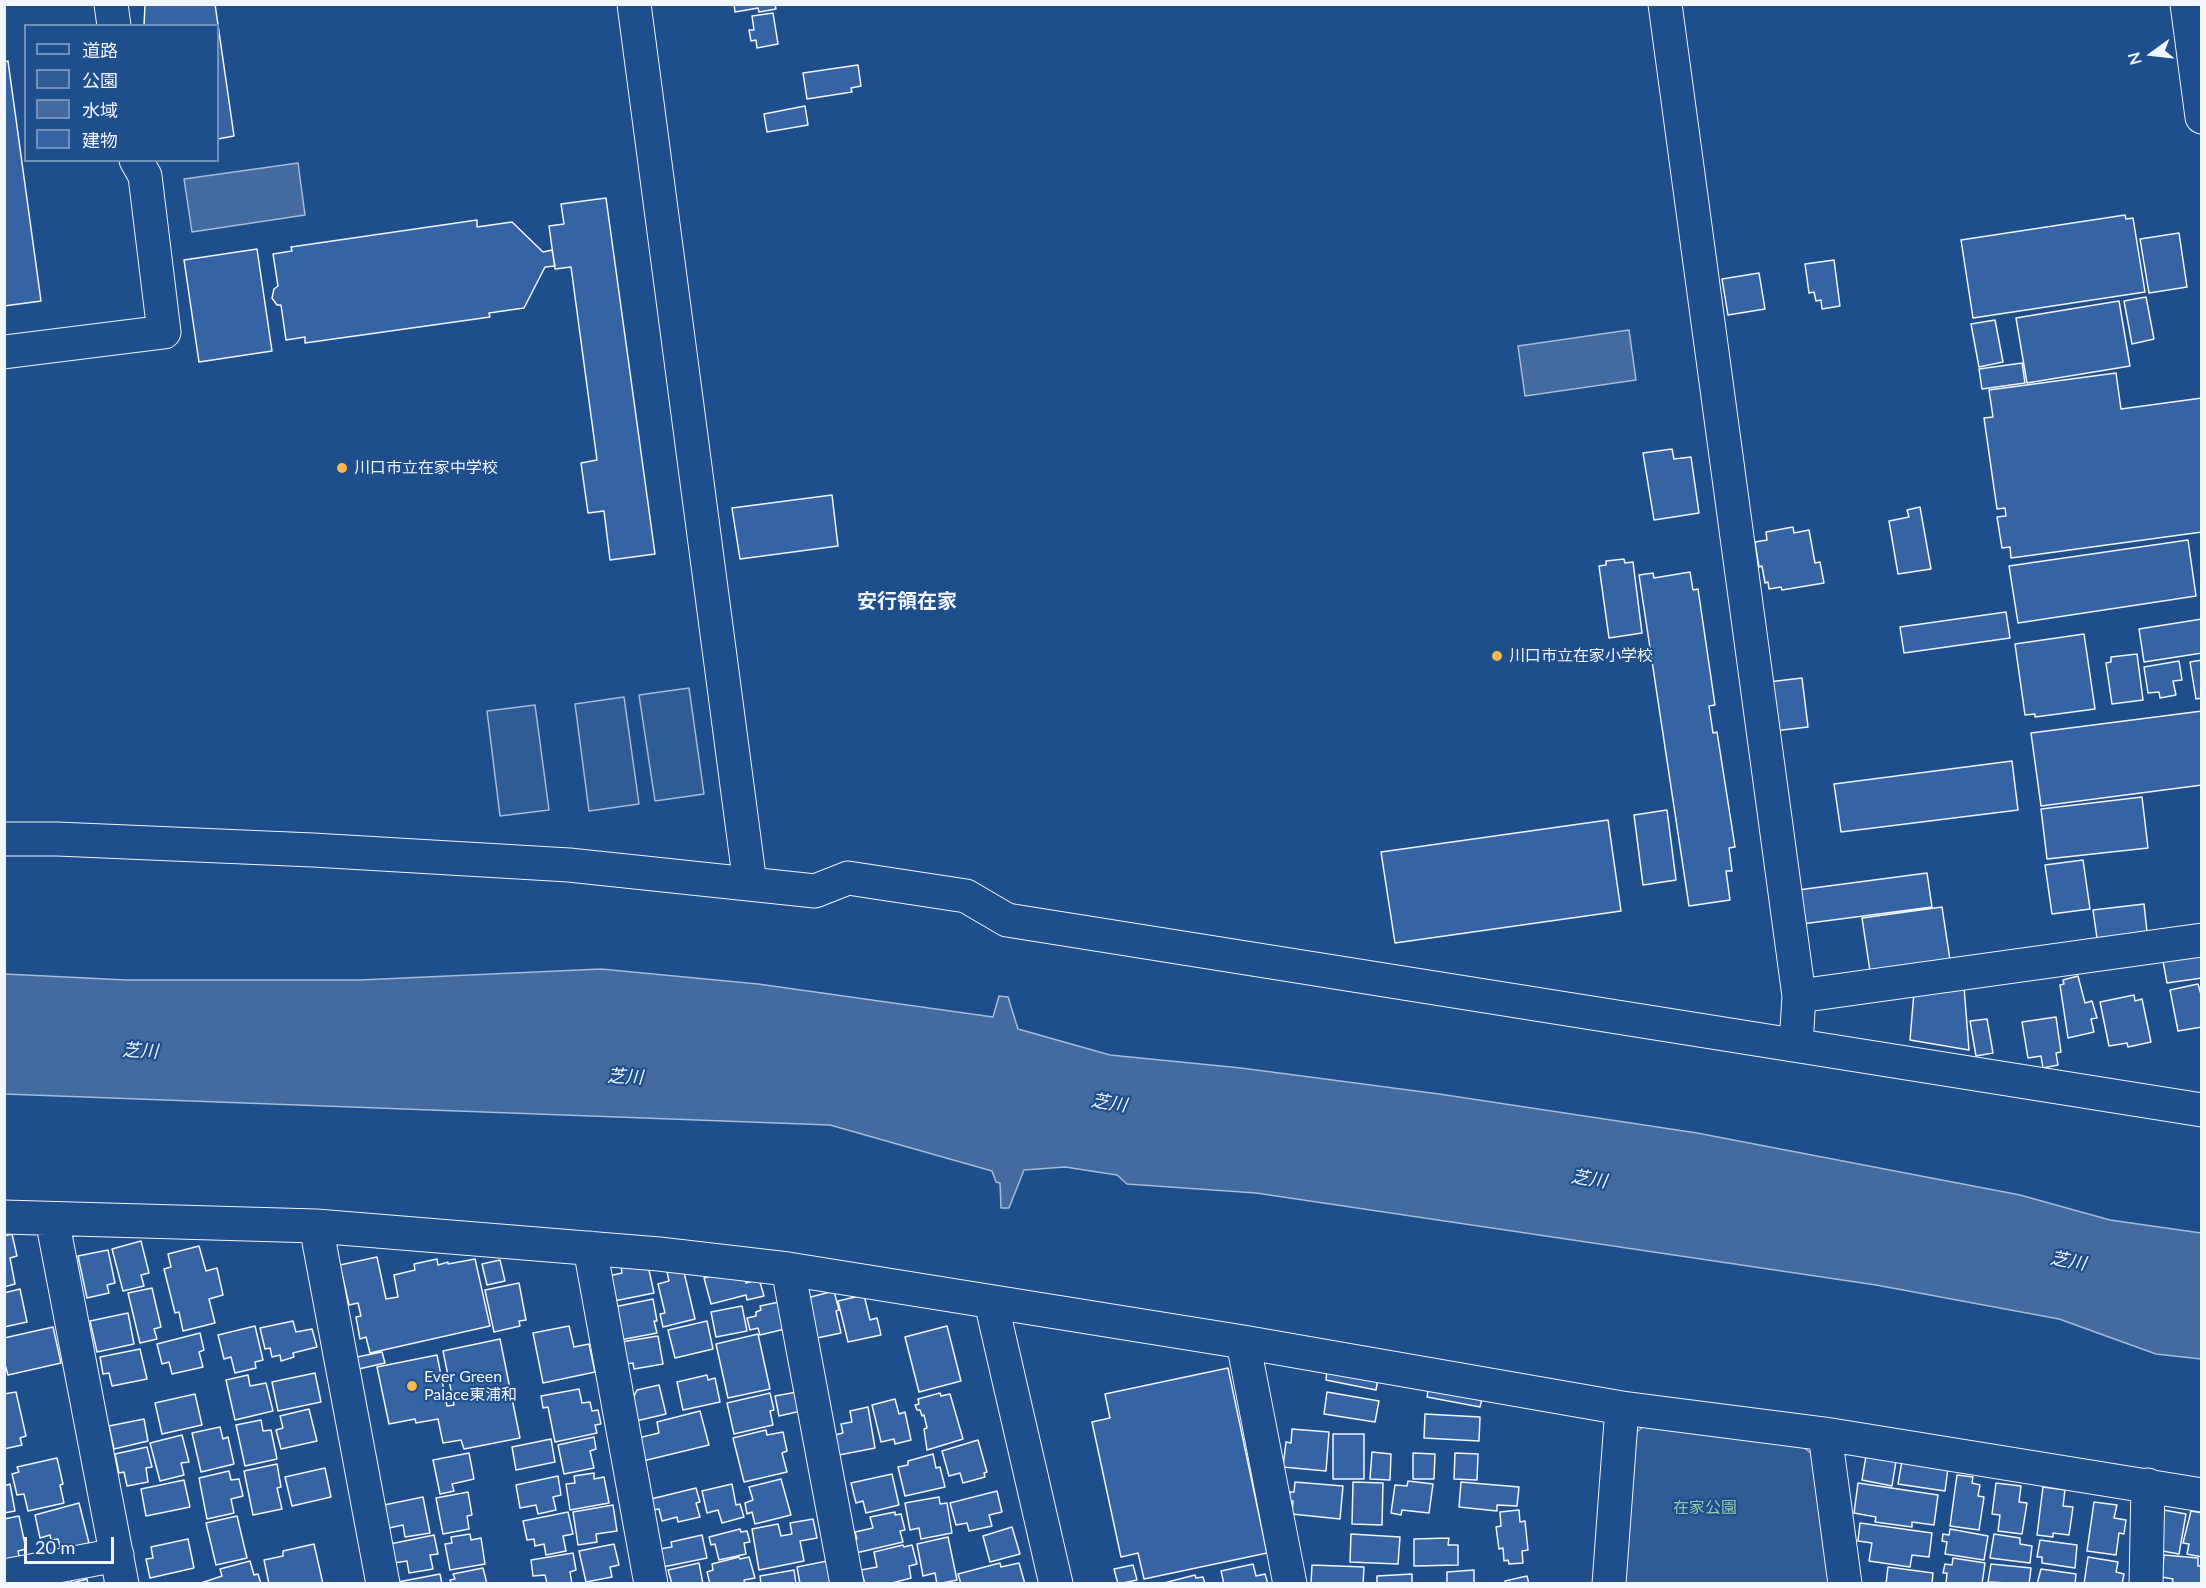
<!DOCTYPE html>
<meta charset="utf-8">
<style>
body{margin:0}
#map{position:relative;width:2206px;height:1588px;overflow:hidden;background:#1f4e8c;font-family:Lato,"Noto Sans JP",sans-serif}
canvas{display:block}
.frame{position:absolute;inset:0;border:6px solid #f2f6ff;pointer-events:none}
.legend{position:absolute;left:24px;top:24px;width:195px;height:138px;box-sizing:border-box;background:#1f4e8c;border:2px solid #7391ba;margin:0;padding:8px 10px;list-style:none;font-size:18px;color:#f2f6ff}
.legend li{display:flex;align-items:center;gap:12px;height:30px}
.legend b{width:30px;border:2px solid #7391ba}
.north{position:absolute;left:2122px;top:24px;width:60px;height:60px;-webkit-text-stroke:4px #1f4e8c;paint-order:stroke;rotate:255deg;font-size:16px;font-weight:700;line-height:24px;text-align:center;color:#f2f6ff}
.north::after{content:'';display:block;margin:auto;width:21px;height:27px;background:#f2f6ff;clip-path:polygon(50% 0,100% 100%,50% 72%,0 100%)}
.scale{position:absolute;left:24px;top:1537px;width:90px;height:27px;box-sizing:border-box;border:3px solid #f2f6ff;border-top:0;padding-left:8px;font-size:18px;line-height:21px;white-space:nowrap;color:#f2f6ff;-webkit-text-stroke:4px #1f4e8c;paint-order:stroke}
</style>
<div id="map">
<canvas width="2206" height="1588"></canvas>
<div class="frame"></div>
<ul class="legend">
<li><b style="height:8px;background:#1f4e8c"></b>道路</li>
<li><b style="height:16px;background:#305b95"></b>公園</li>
<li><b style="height:16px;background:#446ba0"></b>水域</li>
<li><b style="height:16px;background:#3563a3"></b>建物</li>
</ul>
<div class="north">N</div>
<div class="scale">20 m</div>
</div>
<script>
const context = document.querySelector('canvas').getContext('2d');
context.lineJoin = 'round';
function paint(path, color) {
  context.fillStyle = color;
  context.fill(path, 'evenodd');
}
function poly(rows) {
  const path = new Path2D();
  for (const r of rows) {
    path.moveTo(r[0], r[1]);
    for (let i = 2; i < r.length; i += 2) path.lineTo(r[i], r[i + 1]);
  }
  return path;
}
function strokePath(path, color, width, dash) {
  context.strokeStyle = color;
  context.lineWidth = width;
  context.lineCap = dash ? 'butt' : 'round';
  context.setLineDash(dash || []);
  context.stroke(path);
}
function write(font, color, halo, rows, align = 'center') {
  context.font = font + ' Lato,"Noto Sans JP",sans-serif';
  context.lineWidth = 4.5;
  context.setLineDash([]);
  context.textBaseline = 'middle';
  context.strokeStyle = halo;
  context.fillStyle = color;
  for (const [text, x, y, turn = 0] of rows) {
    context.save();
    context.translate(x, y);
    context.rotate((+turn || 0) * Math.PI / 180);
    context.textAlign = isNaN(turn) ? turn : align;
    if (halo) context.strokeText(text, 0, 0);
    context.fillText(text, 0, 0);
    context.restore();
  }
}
const green = poly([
 [689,688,704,794,655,801,639,695,689,688],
 [624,697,639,804,589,811,575,704,624,697],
 [535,705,549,810,500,816,487,711,535,705],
 [1650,1422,1802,1446,1823,1463,1837,1583,1624,1584,1635,1433,1650,1422]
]);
paint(green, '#305b95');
strokePath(green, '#a8bbd7', 1.5);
const water = poly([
 [298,163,305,215,192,232,184,179,298,163],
 [1629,330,1636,380,1525,396,1518,346,1629,330],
 [601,969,758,984,993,1017,999,996,1008,997,1018,1029,1110,1055,1241,1068,1439,1094,1697,1133,2020,1195,2110,1220,2201,1233,2201,1359,2156,1354,2059,1319,1876,1285,1256,1193,1127,1184,1117,1175,1065,1167,1024,1170,1009,1208,1001,1208,1000,1183,996,1182,992,1171,830,1125,5,1094,5,974,126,980,360,980,601,969]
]);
paint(water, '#446ba0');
strokePath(water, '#a8bbd7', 1.5);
const building = poly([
 [145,4,215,4,234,136,218,139,218,26,144,26,145,4],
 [734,4,775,4,776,9,759,12,758,8,735,12,734,4],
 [773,13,778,44,757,48,756,40,751,41,749,30,754,30,752,16,773,13],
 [8,61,41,301,4,306,4,62,8,61],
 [858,65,861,86,851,88,852,92,807,99,803,73,858,65],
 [805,106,808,125,767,132,764,114,805,106],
 [606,198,655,554,610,560,604,511,588,513,581,463,597,460,571,267,555,269,549,226,564,224,561,204,606,198],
 [2125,215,2126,219,2133,218,2145,292,1973,318,1961,240,2125,215],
 [477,220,477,227,512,222,543,252,552,250,555,266,545,267,524,308,489,313,490,317,305,343,305,337,286,340,281,305,277,305,272,298,274,289,278,286,273,254,292,251,291,247,477,220],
 [2179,233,2187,287,2149,293,2140,239,2179,233],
 [257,249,272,351,199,362,184,260,257,249],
 [1834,260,1840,306,1822,309,1821,300,1816,301,1814,292,1809,293,1805,264,1834,260],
 [1759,273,1765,309,1728,315,1722,279,1759,273],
 [2146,297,2154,339,2132,344,2124,301,2146,297],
 [2119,301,2130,366,2027,383,2016,318,2119,301],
 [1995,320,2003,362,1979,367,1971,324,1995,320],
 [2022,363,2025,383,1982,389,1979,369,2022,363],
 [2116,373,2121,409,2202,398,2202,532,2011,558,2010,547,2002,548,1997,517,2006,516,2005,508,1997,509,1984,418,1993,417,1989,390,2116,373],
 [1672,449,1674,459,1691,457,1699,513,1654,520,1643,453,1672,449],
 [832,495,838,546,740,559,732,508,832,495],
 [1920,507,1931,569,1898,574,1889,521,1909,517,1907,510,1920,507],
 [1793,527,1794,533,1809,530,1815,563,1820,562,1824,583,1782,590,1781,587,1769,589,1768,582,1765,583,1762,566,1759,567,1755,542,1767,540,1766,532,1793,527],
 [2188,540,2196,596,2018,623,2009,566,2188,540],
 [1624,559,1625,563,1633,562,1642,633,1609,638,1599,566,1606,565,1606,561,1624,559],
 [1690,572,1693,590,1698,589,1715,705,1709,706,1713,733,1717,732,1735,847,1729,848,1732,871,1726,871,1730,900,1689,906,1639,575,1653,573,1654,578,1690,572],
 [2006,612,2010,638,1904,653,1900,627,2006,612],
 [2202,619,2202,653,2144,662,2139,629,2202,619],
 [2084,634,2095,709,2035,717,2035,714,2025,715,2015,644,2084,634],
 [2137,654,2143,700,2112,704,2106,663,2111,662,2111,657,2137,654],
 [2202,660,2202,698,2196,699,2190,662,2202,660],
 [2179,661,2182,680,2173,681,2176,695,2160,698,2159,692,2148,693,2144,667,2179,661],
 [1802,678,1808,727,1774,731,1768,682,1802,678],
 [2202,711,2202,785,2041,806,2031,733,2202,711],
 [2012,761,2018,810,1841,832,1834,784,2012,761],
 [2142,797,2148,848,2047,859,2041,809,2142,797],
 [1667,810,1676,880,1643,885,1634,815,1667,810],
 [1608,820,1621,911,1395,943,1381,852,1608,820],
 [2083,860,2090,909,2052,914,2045,865,2083,860],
 [1927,873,1932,907,1802,924,1798,890,1927,873],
 [2144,904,2147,932,2097,938,2093,910,2144,904],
 [1942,907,1950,960,1870,971,1862,918,1942,907],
 [2202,955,2202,978,2167,983,2163,961,2202,955],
 [2078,976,2085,1003,2092,1001,2097,1018,2091,1019,2094,1032,2068,1038,2060,985,2064,984,2063,980,2078,976],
 [2198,984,2202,998,2202,1027,2178,1031,2170,990,2198,984],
 [1964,987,1969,1050,1910,1040,1914,992,1964,987],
 [2134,995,2135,1001,2142,999,2151,1042,2128,1047,2127,1043,2109,1046,2100,1002,2134,995],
 [2056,1017,2061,1052,2056,1053,2058,1065,2043,1068,2041,1056,2028,1058,2022,1022,2056,1017],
 [1987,1019,1993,1053,1976,1056,1970,1021,1987,1019],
 [12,1234,17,1256,10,1258,15,1284,4,1287,4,1236,12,1234],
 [141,1241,149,1273,141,1275,144,1286,123,1291,112,1249,141,1241],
 [199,1246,206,1271,217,1268,223,1295,209,1299,215,1323,183,1331,179,1312,175,1313,164,1269,171,1267,168,1254,199,1246],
 [108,1250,115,1283,107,1285,109,1293,87,1298,78,1256,108,1250],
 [377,1257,386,1299,398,1297,394,1275,415,1270,414,1264,437,1259,438,1265,448,1262,448,1264,475,1259,490,1326,370,1353,366,1337,360,1339,356,1317,361,1316,358,1303,349,1305,340,1265,377,1257],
 [500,1260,505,1281,487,1285,482,1264,500,1260],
 [647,1261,654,1293,614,1301,609,1276,622,1273,621,1266,647,1261],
 [683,1268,695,1319,663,1327,660,1314,665,1313,658,1284,669,1281,667,1272,683,1268],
 [727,1272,744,1275,746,1283,759,1279,764,1296,747,1300,746,1295,711,1304,704,1278,727,1272],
 [519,1283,526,1320,519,1321,520,1326,494,1332,485,1290,519,1283],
 [152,1288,161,1327,154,1329,157,1339,140,1343,128,1293,152,1288],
 [20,1289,27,1322,4,1327,4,1293,20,1289],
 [834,1291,839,1310,836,1311,841,1333,817,1338,807,1298,834,1291],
 [864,1295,870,1320,877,1318,881,1335,848,1342,838,1301,864,1295],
 [653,1299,657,1321,654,1321,657,1333,620,1340,614,1307,653,1299],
 [779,1302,785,1329,760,1335,758,1328,750,1330,747,1318,756,1316,756,1312,761,1310,760,1306,779,1302],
 [742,1306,747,1331,716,1337,711,1312,742,1306],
 [128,1313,134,1344,97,1352,90,1321,128,1313],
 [293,1321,296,1332,312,1329,317,1347,293,1353,294,1357,281,1361,280,1355,272,1357,270,1348,265,1349,260,1328,293,1321],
 [707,1321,713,1349,675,1358,668,1330,707,1321],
 [255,1326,263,1360,255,1362,256,1368,235,1373,231,1357,224,1359,218,1335,255,1326],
 [569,1326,574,1347,589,1344,595,1372,543,1383,533,1333,569,1326],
 [947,1326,961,1381,919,1392,905,1337,947,1326],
 [53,1327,61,1363,8,1375,4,1361,4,1338,53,1327],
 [200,1333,204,1350,199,1352,203,1367,172,1374,169,1362,162,1364,157,1344,200,1333],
 [758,1334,770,1389,728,1398,716,1344,758,1334],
 [658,1336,663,1364,634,1369,633,1363,625,1364,621,1342,658,1336],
 [500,1339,520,1438,464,1449,461,1440,443,1443,438,1419,416,1423,415,1419,389,1424,377,1367,437,1355,447,1406,454,1405,443,1351,500,1339],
 [140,1349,147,1379,112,1386,109,1373,103,1374,100,1357,140,1349],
 [382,1352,385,1363,359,1369,357,1357,382,1352],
 [1228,1368,1267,1553,1144,1579,1138,1553,1121,1557,1092,1422,1110,1418,1105,1394,1228,1368],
 [1327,1369,1378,1379,1376,1390,1326,1380,1327,1369],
 [315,1373,321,1402,278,1411,272,1382,315,1373],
 [248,1375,250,1386,266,1383,273,1411,235,1420,226,1380,248,1375],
 [707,1375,708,1380,715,1378,720,1402,683,1410,677,1382,707,1375],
 [1429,1384,1483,1395,1480,1407,1427,1397,1429,1384],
 [659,1385,666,1414,636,1421,631,1402,637,1390,659,1385],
 [579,1389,582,1403,590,1402,592,1411,598,1410,601,1424,595,1425,597,1433,555,1442,548,1407,543,1408,541,1396,579,1389],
 [16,1392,26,1436,20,1438,22,1445,4,1449,4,1394,16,1392],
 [797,1392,801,1411,779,1416,775,1396,797,1392],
 [1327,1392,1379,1401,1375,1422,1324,1414,1327,1392],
 [770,1393,774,1410,770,1411,773,1425,734,1434,727,1403,770,1393],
 [940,1393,941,1396,950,1394,963,1439,927,1450,924,1429,927,1428,924,1415,922,1416,920,1410,917,1410,915,1405,919,1404,918,1399,940,1393],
 [195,1394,202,1425,162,1434,155,1403,195,1394],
 [895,1399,899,1414,905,1412,911,1440,895,1444,894,1439,881,1442,872,1405,895,1399],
 [868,1407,875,1448,839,1455,835,1435,843,1433,841,1424,852,1422,850,1411,868,1407],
 [309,1409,317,1441,281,1449,276,1430,283,1428,280,1416,309,1409],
 [700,1411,709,1445,643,1461,638,1438,659,1433,657,1422,700,1411],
 [1425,1414,1480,1417,1479,1441,1424,1438,1425,1414],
 [144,1419,148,1441,114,1449,109,1426,144,1419],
 [261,1420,263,1431,271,1430,277,1459,245,1466,236,1425,261,1420],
 [220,1427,223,1439,228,1437,234,1464,201,1472,192,1433,220,1427],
 [1292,1429,1329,1432,1326,1471,1283,1467,1286,1442,1291,1443,1292,1429],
 [766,1430,767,1435,783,1432,787,1451,782,1453,787,1472,744,1482,733,1438,766,1430],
 [1333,1434,1364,1434,1364,1479,1333,1479,1333,1434],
 [182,1435,189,1462,181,1463,184,1475,160,1481,150,1443,182,1435],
 [594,1437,596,1449,590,1451,594,1468,564,1474,558,1445,594,1437],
 [551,1439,555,1462,516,1470,512,1447,551,1439],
 [978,1440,987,1472,984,1473,985,1477,963,1483,960,1473,949,1476,942,1451,978,1440],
 [147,1447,152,1467,146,1468,148,1482,127,1486,124,1472,119,1473,115,1454,147,1447],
 [1372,1452,1391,1454,1390,1480,1370,1479,1372,1452],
 [469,1453,474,1479,452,1484,454,1491,440,1494,433,1460,469,1453],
 [1413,1453,1435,1454,1434,1479,1413,1479,1413,1453],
 [1455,1453,1478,1454,1477,1480,1454,1479,1455,1453],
 [933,1454,936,1468,940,1467,945,1487,905,1496,898,1467,908,1465,908,1461,933,1454],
 [1866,1456,1896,1461,1892,1486,1862,1480,1866,1456],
 [57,1458,63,1484,60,1485,64,1503,28,1511,24,1494,17,1495,12,1474,19,1472,17,1467,57,1458],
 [1902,1461,1948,1468,1945,1491,1898,1484,1902,1461],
 [277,1464,281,1487,277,1488,282,1509,253,1515,244,1471,277,1464],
 [325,1468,331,1497,292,1506,285,1477,325,1468],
 [229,1471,231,1480,239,1479,243,1496,231,1499,234,1513,207,1519,199,1478,229,1471],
 [594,1473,594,1479,604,1477,609,1503,570,1510,566,1484,575,1483,574,1476,594,1473],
 [892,1474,899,1505,866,1513,863,1501,856,1503,851,1483,892,1474],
 [1957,1475,1973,1477,1972,1483,1980,1485,1978,1496,1984,1497,1979,1530,1950,1526,1957,1475],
 [558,1476,561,1495,553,1497,556,1510,538,1514,536,1505,520,1508,516,1485,558,1476],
 [781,1479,791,1515,755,1524,752,1512,747,1514,745,1503,753,1500,749,1487,781,1479],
 [184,1480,190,1507,146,1516,141,1489,184,1480],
 [1408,1481,1433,1484,1429,1513,1402,1510,1401,1515,1391,1513,1395,1485,1407,1486,1408,1481],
 [1295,1482,1343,1486,1340,1519,1292,1514,1293,1501,1289,1501,1290,1492,1294,1492,1295,1482],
 [1353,1482,1383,1483,1382,1525,1352,1524,1353,1482],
 [1461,1482,1519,1487,1517,1506,1497,1505,1497,1511,1459,1507,1461,1482],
 [1858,1483,1938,1495,1934,1525,1912,1522,1912,1527,1875,1522,1876,1517,1854,1513,1858,1483],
 [1996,1483,2021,1486,2019,1502,2027,1503,2022,1534,1998,1531,2000,1515,1992,1514,1996,1483],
 [10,1484,15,1511,4,1513,4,1486,10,1484],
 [732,1484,736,1505,740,1504,744,1517,722,1523,718,1510,707,1513,702,1491,732,1484],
 [2043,1487,2065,1490,2063,1506,2073,1507,2069,1535,2053,1533,2053,1537,2037,1535,2043,1487],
 [696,1488,700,1502,696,1503,700,1517,678,1522,677,1517,662,1521,659,1509,653,1510,651,1499,696,1488],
 [997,1491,1002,1512,989,1515,992,1526,969,1531,967,1523,956,1525,950,1503,997,1491],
 [468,1492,472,1515,467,1516,469,1529,443,1534,436,1498,468,1492],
 [423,1497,430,1533,405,1537,403,1525,389,1528,384,1505,423,1497],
 [939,1497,940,1504,947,1503,952,1533,921,1539,919,1528,910,1530,905,1503,939,1497],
 [2094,1502,2117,1505,2114,1518,2126,1520,2124,1534,2119,1533,2116,1555,2087,1551,2094,1502],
 [79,1503,89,1543,61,1550,58,1539,51,1540,50,1535,40,1538,35,1515,79,1503],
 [613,1505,617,1531,596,1534,597,1542,578,1545,573,1512,613,1505],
 [1519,1510,1520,1522,1525,1521,1528,1550,1522,1551,1523,1563,1509,1564,1508,1560,1504,1561,1503,1548,1499,1549,1496,1527,1501,1526,1500,1512,1519,1510],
 [2164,1510,2186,1514,2179,1554,2157,1550,2164,1510],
 [2191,1511,2202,1513,2202,1557,2187,1554,2189,1544,2183,1543,2191,1511],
 [568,1512,573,1534,563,1536,566,1551,546,1555,544,1544,535,1546,534,1539,527,1540,523,1521,568,1512],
 [895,1512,895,1515,901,1514,905,1530,900,1531,903,1542,856,1553,853,1540,857,1539,855,1532,873,1528,870,1517,895,1512],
 [19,1516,26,1549,18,1551,20,1560,4,1563,4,1519,19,1516],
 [237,1516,247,1558,216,1565,206,1523,237,1516],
 [813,1519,817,1538,800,1541,804,1561,759,1570,752,1529,778,1524,781,1536,792,1534,790,1523,813,1519],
 [1860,1523,1932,1533,1929,1557,1912,1555,1910,1567,1869,1561,1872,1543,1858,1541,1860,1523],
 [1012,1527,1020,1554,990,1562,983,1536,1012,1527],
 [740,1529,741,1532,747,1531,750,1542,744,1543,746,1554,719,1560,715,1544,711,1545,709,1537,740,1529],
 [1950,1529,1988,1536,1984,1560,1945,1554,1947,1542,1942,1541,1943,1534,1949,1535,1950,1529],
 [470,1534,471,1540,481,1538,485,1564,450,1570,445,1544,452,1543,451,1537,470,1534],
 [1351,1534,1400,1537,1398,1564,1350,1562,1351,1534],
 [1994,1534,2020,1538,2020,1544,2032,1546,2030,1563,1990,1558,1994,1534],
 [434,1535,438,1554,430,1555,433,1569,409,1573,407,1561,394,1563,390,1544,434,1535],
 [702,1535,707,1558,663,1567,659,1549,672,1547,671,1542,702,1535],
 [948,1537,957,1580,937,1584,935,1573,923,1576,917,1544,948,1537],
 [1449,1538,1448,1545,1458,1545,1458,1565,1414,1566,1414,1539,1449,1538],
 [188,1539,194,1568,150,1578,146,1559,153,1558,151,1547,188,1539],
 [2040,1540,2077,1545,2075,1568,2042,1563,2042,1557,2037,1557,2040,1540],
 [314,1544,323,1584,269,1584,264,1560,283,1556,283,1551,314,1544],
 [614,1544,619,1565,610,1567,612,1577,586,1582,579,1551,614,1544],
 [903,1545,904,1547,912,1545,917,1564,909,1566,911,1578,888,1584,865,1584,861,1570,877,1567,874,1552,903,1545],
 [573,1553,576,1570,570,1572,572,1584,547,1583,545,1575,533,1576,531,1560,573,1553],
 [2164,1555,2198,1558,2198,1566,2202,1566,2202,1584,2172,1584,2173,1579,2162,1577,2164,1555],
 [739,1557,740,1559,749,1557,755,1578,744,1580,745,1584,710,1584,707,1572,713,1570,712,1564,739,1557],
 [2088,1557,2118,1562,2116,1572,2124,1574,2122,1584,2084,1584,2088,1557],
 [1953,1558,1985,1563,1982,1584,1946,1584,1947,1573,1943,1573,1945,1564,1952,1565,1953,1558],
 [250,1561,254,1575,258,1574,261,1584,198,1584,222,1576,220,1569,250,1561],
 [827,1561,831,1584,800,1584,797,1567,827,1561],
 [699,1563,703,1584,672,1584,668,1570,699,1563],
 [1000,1563,1001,1567,1019,1563,1025,1584,961,1584,958,1574,1000,1563],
 [1253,1564,1256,1576,1265,1574,1268,1584,1224,1584,1221,1571,1253,1564],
 [1991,1564,2031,1568,2029,1584,1988,1582,1991,1564],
 [1133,1565,1137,1580,1118,1584,1114,1569,1133,1565],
 [1312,1565,1364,1567,1363,1584,1311,1584,1312,1565],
 [1888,1567,1933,1573,1932,1584,1886,1584,1888,1567],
 [483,1568,487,1584,451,1584,450,1580,455,1579,453,1574,483,1568],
 [2041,1569,2076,1574,2075,1584,2037,1584,2041,1569],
 [794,1570,796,1584,761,1584,760,1576,794,1570],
 [1474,1570,1474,1584,1447,1584,1447,1572,1474,1570],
 [440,1574,442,1584,398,1584,398,1582,440,1574],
 [1412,1574,1412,1584,1377,1584,1377,1576,1412,1574],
 [1195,1575,1196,1578,1203,1577,1205,1584,1160,1584,1195,1575],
 [1527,1576,1529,1584,1506,1584,1505,1581,1527,1576],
 [71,1577,72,1583,87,1579,88,1584,58,1584,57,1580,71,1577]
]);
paint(building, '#3563a3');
strokePath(building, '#f2f6ff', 1.5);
const minor = poly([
 [111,4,114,26],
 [634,4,750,884],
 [1665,4,1799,996,1796,1045],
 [2187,4,2202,117],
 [4,352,164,332,145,176,136,160],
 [4,839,57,839,313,850,569,865,815,891,848,878,966,896,1007,920,2202,1110],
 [1799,996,2202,940],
 [4,1217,316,1226,659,1254,788,1269,1243,1342,1622,1408,1825,1434,2202,1495],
 [52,1219,122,1584],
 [316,1226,383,1584],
 [590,1248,651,1584],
 [788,1269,847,1584],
 [991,1302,1056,1584],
 [1243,1342,1290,1584],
 [1825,1434,1845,1584],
 [4,1576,117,1555],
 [1609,1584,1622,1408],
 [2146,1584,2148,1485]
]);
strokePath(minor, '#f2f6ff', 35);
strokePath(minor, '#1f4e8c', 33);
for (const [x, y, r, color] of [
 [342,468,6,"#ffb74d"],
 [1497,656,6,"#ffb74d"],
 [412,1386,6,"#ffb74d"]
]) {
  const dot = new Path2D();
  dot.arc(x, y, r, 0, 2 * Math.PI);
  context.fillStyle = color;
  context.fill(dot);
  strokePath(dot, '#1f4e8c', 2);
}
write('16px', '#f2f6ff', '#1f4e8c', [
 ["川口市立在家中学校",354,468],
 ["川口市立在家小学校",1509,656],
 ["Ever Green",424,1377],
 ["Palace東浦和",424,1395]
], 'left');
write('16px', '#97c8a6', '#1f4e8c', [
 ["在家公園",1705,1508]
]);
write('italic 18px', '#f2f6ff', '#1f4e8c', [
 ["芝川",140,1051,3],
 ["芝川",625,1077,3],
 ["芝川",1109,1103,9],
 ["芝川",1589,1179,9],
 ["芝川",2068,1261,10]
]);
write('bold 20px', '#f2f6ff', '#1f4e8c', [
 ["安行領在家",907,602]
]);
</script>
